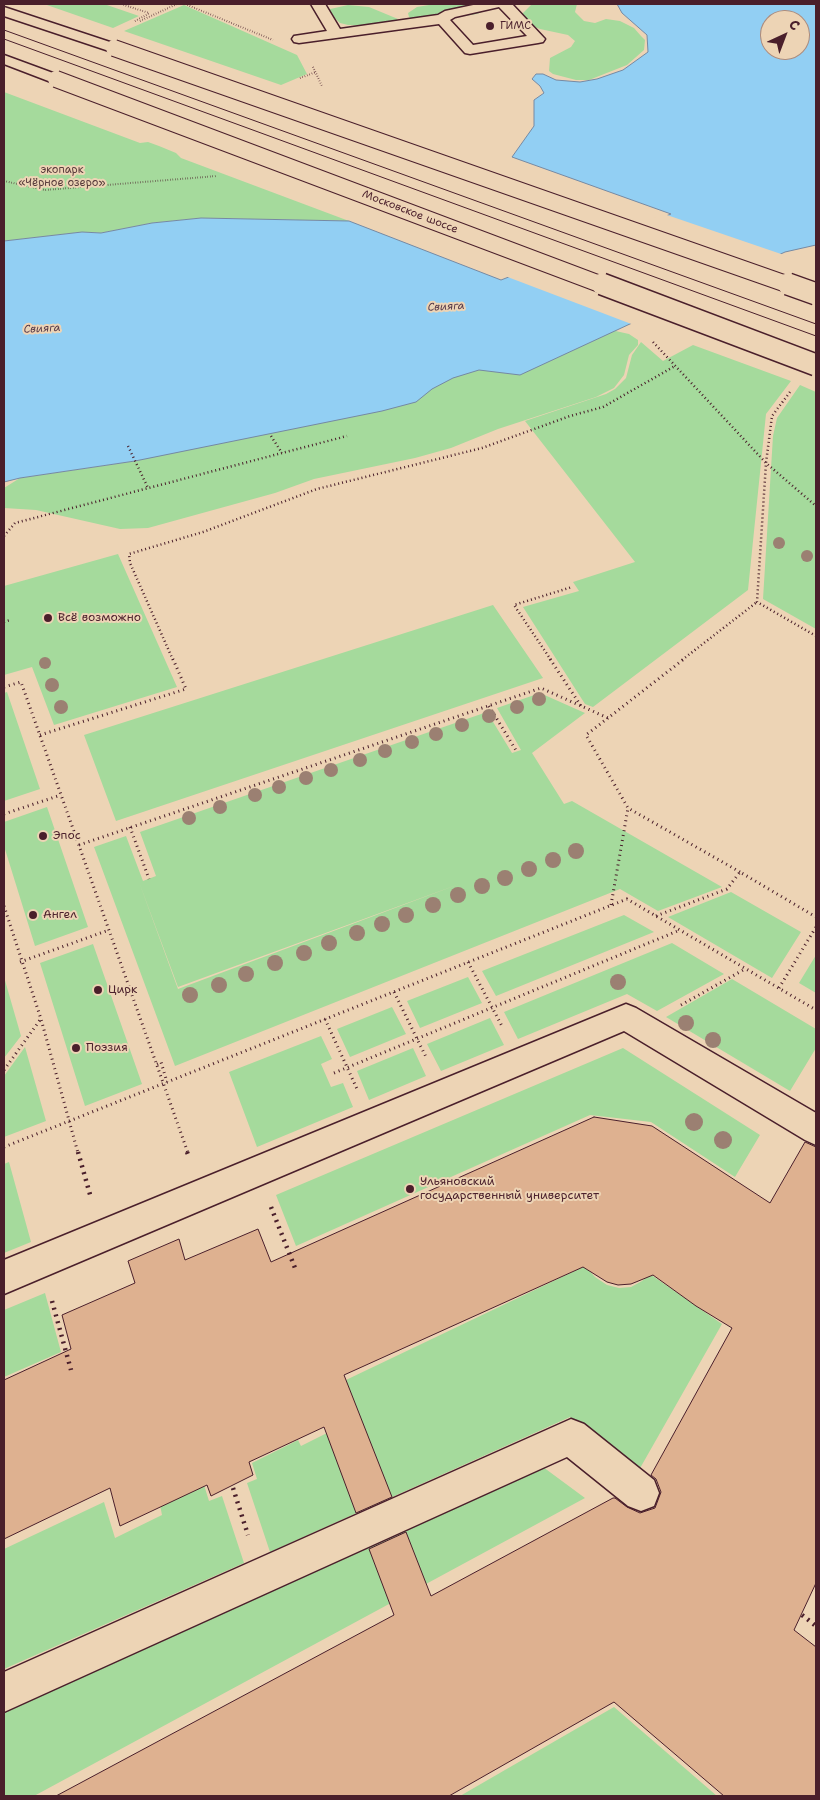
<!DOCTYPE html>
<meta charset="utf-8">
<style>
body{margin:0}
#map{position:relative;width:820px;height:1800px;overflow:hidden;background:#edd4b5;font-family:"Shantell Sans",sans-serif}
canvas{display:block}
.frame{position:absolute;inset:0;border:5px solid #4a1f2b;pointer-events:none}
.north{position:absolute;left:760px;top:10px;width:50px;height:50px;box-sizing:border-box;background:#edd4b5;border:1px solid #ac8c7e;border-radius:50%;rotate:43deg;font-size:14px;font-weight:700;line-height:20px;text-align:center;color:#4a1f2b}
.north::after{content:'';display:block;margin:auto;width:18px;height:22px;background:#4a1f2b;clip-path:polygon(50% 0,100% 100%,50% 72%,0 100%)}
</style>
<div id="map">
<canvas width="820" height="1800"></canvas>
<div class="frame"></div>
<div class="north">С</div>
</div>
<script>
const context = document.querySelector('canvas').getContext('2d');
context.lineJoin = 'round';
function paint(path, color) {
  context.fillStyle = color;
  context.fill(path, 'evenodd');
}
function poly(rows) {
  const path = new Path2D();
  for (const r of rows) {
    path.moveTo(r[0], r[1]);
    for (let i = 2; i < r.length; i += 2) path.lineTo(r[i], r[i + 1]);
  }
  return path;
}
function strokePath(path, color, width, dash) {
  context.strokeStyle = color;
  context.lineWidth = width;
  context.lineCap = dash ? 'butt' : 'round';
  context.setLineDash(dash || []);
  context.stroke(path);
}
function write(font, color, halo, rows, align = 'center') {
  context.font = font + ' "Shantell Sans",sans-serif';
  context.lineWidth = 4;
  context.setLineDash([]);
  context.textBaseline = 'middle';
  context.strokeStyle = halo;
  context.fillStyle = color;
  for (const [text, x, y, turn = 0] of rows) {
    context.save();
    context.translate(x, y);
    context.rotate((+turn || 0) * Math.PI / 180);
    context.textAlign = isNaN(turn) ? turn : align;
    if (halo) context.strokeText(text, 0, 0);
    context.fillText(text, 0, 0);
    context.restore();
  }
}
paint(poly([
 [44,4,104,4,139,16,113,28],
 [435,4,491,4,484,11,477,14,451,18,412,19,409,17,408,13,417,7],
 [532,4,577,4,575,12,584,21,595,23,606,19,620,21,634,28,641,36,645,40,644,50,627,65,589,80,576,80,553,74,549,71,550,58,571,47,575,41,568,35,540,29,527,24,521,15],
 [184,5,297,55,307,74,281,85,124,31],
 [348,5,369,7,398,19,392,23,367,26,348,25,340,23,326,10],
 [4,92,140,143,148,142,159,146,176,153,181,158,349,221,201,218,152,223,101,233,82,232,4,241],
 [602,328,629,334,638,340,638,345,629,355,624,375,614,388,596,397,498,429,451,448,415,458,314,479,275,493,148,528,120,529,36,510,4,508,4,488,20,478,135,461],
 [641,342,663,361,693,345,791,381,766,414,748,590,593,707,585,704,523,607,579,591,573,582,635,562,525,421,606,394,615,389,626,378,632,355],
 [800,385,816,392,816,629,763,599,773,436,777,418],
 [118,554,177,687,54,725,32,667,4,675,4,586],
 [493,605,543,678,116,821,84,735],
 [7,692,40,789,4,801,4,693],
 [540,693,585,713,532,753,564,804,572,801,722,887,658,911,620,889,175,1066,94,847,126,836,143,881,156,876,140,832,487,712,512,753,521,750,497,708],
 [139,882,178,987,462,883,178,989],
 [47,807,88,927,35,946,4,846,4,822],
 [731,892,801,932,772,978,668,917],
 [624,915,654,932,496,996,482,971],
 [672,943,724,974,657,1011,627,994,518,1039,504,1012],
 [93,944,142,1084,85,1106,40,963],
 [816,955,816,993,799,983],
 [4,977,21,1036,4,1058],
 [468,977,482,1003,420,1028,407,1001],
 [732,979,816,1029,816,1048,790,1091,666,1017],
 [392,1007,406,1034,350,1057,337,1029],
 [490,1018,504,1045,441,1071,427,1044],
 [321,1036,332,1059,321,1064,331,1087,343,1083,353,1107,257,1147,229,1072],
 [25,1047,46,1121,4,1137,4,1076],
 [413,1048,426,1076,369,1100,357,1071],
 [623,1048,760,1135,735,1177,651,1122,590,1115,296,1246,276,1195],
 [9,1162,31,1242,4,1253,4,1164],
 [585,1266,595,1277,607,1285,619,1288,631,1287,642,1281,650,1274,722,1324,639,1470,570,1417,270,1552,247,1483,257,1479,252,1463,298,1440,301,1446,341,1426,327,1389],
 [45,1293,61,1352,4,1377,4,1310],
 [543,1467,585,1498,34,1796,4,1796,4,1712],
 [204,1485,209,1501,222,1496,244,1563,4,1669,4,1549,104,1502,115,1538,162,1515,160,1505],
 [614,1707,717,1796,460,1796]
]), '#a5da9c');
const water = poly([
 [617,4,816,4,816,245,785,252,520,375,479,370,453,378,432,389,416,402,382,411,135,461,20,478,4,482,4,241,82,232,101,233,152,223,201,218,349,221,501,280,671,214,512,157,534,126,534,100,544,93,540,86,532,79,536,74,543,74,556,80,580,82,597,79,623,70,648,52,647,35,622,13,617,4],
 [770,20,800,20,800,50,770,50,770,20]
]);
paint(water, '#92cff3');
strokePath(water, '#7589a3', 1);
paint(poly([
 [664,214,784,255,634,325,505,276]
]), '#edd4b5');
const building = poly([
 [594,1117,652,1126,770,1203,805,1142,816,1147,816,1583,794,1630,816,1647,816,1796,724,1796,614,1702,449,1796,56,1796,394,1615,369,1549,406,1532,431,1596,613,1498,615,1498,627,1507,640,1513,655,1508,661,1492,656,1479,651,1475,732,1328,696,1306,653,1275,631,1284,618,1285,607,1282,583,1267,344,1375,392,1497,356,1513,324,1427,249,1462,253,1475,211,1496,207,1485,120,1526,110,1488,4,1539,4,1380,71,1349,62,1315,135,1283,128,1261,179,1239,185,1260,258,1229,271,1262,594,1117]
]);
paint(building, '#deb190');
strokePath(building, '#4a1f2b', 1);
const service = poly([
 [311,4,325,4,340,29,438,15,445,11,478,4,512,4,545,39,543,42,538,43,470,54,465,53,439,24,299,43,294,42,292,39,294,36,327,31,311,4],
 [499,7,527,36,473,45,450,20,455,17,499,7],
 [626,1004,636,1008,816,1113,816,1145,805,1140,624,1031,4,1294,4,1260,626,1004],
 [571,1419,584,1424,654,1480,659,1493,654,1506,641,1511,628,1506,567,1457,4,1712,4,1672,571,1419]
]);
const primary = poly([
 [4,7,119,45,121,48,119,51,109,51,4,16,4,7],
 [4,55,61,76,63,79,61,82,56,83,51,82,4,64,4,55]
]);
strokePath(service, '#4a1f2b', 3);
strokePath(primary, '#4a1f2b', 3);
strokePath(poly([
 [121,4,149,13],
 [185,4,273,40],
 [135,21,150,13],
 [140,21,177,4],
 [313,67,322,86],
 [300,78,316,72],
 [4,181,45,190,217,176]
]), '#4a1f2b', 2, [0.5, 2]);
strokePath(poly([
 [653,342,766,463,816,506],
 [790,392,772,416,766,463,757,602,816,636],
 [271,436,282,453],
 [128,446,148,488],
 [4,536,15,523,347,436],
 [4,622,10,620],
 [173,660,130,563,129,554,203,532,317,489,482,448,570,416,603,407,675,366],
 [551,660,514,605,572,587],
 [682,660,757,602]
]), '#4a1f2b', 2.5, [1, 3]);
strokePath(poly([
 [550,659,581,706],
 [4,687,21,682,188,1153],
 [489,706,517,752],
 [608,718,586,735,628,808,740,872],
 [40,735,186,689,173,659],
 [4,814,61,795],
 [130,827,149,879],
 [79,845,541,688,608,718,684,659],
 [611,905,628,808],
 [4,906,41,1019,78,1153],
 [656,916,727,889,740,872,816,917],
 [20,962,109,930],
 [468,962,503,1028],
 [779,988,816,927],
 [394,992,427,1059],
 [681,1005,745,969],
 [325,1019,357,1089],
 [157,1064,161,1062,167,1082],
 [4,1070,40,1020],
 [334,1073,680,930],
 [4,1147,627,899,816,1010]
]), '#4a1f2b', 3, [1, 4]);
strokePath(poly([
 [78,1152,91,1198],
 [187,1152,189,1157],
 [271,1207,295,1268],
 [52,1301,71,1370],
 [233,1488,248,1535],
 [802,1615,816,1626]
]), '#4a1f2b', 4.5, [2, 5]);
paint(service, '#edd4b5');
paint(primary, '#edd4b5');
strokePath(poly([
 [4,30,816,324],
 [4,39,816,336]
]), '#4a1f2b', 1);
const primaryBridgeFar1 = poly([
 [114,48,792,286],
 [56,79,605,286]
]);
const primaryBridge = poly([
 [602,284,816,365],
 [788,284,816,294]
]);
strokePath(primaryBridgeFar1, '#4a1f2b', 18, []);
strokePath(primaryBridge, '#4a1f2b', 24, []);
strokePath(primaryBridgeFar1, '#edd4b5', 16);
strokePath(primaryBridge, '#edd4b5', 21);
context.fillStyle = '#9b8072';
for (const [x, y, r] of [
 [779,543,6],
 [807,556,6],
 [45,663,6],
 [52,685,7],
 [539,699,7],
 [61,707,7],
 [517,707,7],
 [489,716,7],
 [462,725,7],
 [436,734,7],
 [412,742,7],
 [385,751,7],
 [360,760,7],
 [331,770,7],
 [306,778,7],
 [279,787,7],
 [255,795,7],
 [220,807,7],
 [189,818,7],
 [576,851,8],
 [553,860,8],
 [529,869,8],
 [505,878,8],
 [482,886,8],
 [458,895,8],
 [433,905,8],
 [406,915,8],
 [382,924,8],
 [357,933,8],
 [329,943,8],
 [304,953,8],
 [275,963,8],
 [246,974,8],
 [618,982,8],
 [219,985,8],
 [190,995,8],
 [686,1023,8],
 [713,1040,8],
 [694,1122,9],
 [723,1140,9]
]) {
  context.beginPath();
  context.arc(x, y, r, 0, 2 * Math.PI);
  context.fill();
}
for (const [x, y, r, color] of [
 [490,26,5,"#4a1f2b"],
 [48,618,5,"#4a1f2b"],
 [43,836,5,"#4a1f2b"],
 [33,915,5,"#4a1f2b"],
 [98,990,5,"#4a1f2b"],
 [76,1048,5,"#4a1f2b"],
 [410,1189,5,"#4a1f2b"]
]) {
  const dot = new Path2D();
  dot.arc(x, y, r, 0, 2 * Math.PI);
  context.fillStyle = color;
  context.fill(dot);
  strokePath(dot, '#edd4b5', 2);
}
write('11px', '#4a1f2b', '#edd4b5', [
 ["ГИМС",500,26]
], 'left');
write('11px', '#583b3c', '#edd4b5', [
 ["экопарк",62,170],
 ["«Чёрное озеро»",62,183]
]);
write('11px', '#4a1f2b', '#edd4b5', [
 ["Московское шоссе",410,212,21]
]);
write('italic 11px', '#553949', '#edd4b5', [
 ["Свияга",446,307,-3],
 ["Свияга",42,329,-3]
]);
write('12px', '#4a1f2b', '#edd4b5', [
 ["Всё возможно",58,618],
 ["Эпос",53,836],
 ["Ангел",43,915],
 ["Цирк",108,990],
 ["Поэзия",86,1048],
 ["Ульяновский",420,1182],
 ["государственный университет",420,1196]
], 'left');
</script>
